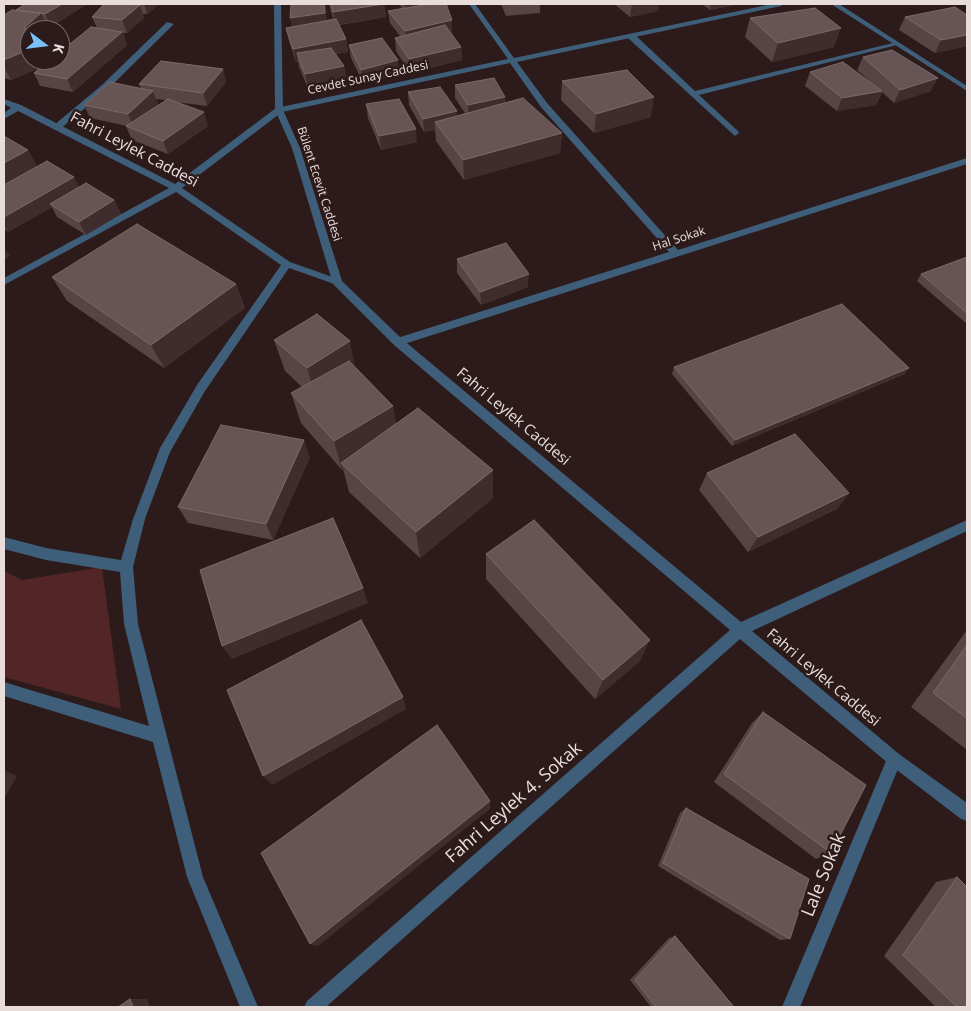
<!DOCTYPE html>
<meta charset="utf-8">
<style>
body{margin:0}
#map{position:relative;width:971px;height:1011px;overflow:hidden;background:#2c1b1a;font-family:"Open Sans",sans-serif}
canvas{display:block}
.frame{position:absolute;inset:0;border:5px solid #e9dddc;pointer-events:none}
.north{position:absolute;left:20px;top:20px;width:50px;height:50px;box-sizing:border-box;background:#2c1b1a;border:1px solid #786968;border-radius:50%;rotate:105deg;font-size:14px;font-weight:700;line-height:20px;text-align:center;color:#e9dddc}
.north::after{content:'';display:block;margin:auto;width:18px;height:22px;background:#79bff8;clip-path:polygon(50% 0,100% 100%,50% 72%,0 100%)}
</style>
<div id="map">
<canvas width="971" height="1011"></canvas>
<div class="frame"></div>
<div class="north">K</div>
</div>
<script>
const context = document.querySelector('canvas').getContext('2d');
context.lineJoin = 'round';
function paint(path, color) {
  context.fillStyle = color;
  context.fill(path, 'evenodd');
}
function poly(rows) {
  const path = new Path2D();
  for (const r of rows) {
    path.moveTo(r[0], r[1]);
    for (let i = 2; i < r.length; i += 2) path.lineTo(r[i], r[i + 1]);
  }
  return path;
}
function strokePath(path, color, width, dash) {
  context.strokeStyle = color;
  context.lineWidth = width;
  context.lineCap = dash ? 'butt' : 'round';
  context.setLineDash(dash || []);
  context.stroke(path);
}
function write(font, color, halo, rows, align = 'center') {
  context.font = font + ' "Open Sans",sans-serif';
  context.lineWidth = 5;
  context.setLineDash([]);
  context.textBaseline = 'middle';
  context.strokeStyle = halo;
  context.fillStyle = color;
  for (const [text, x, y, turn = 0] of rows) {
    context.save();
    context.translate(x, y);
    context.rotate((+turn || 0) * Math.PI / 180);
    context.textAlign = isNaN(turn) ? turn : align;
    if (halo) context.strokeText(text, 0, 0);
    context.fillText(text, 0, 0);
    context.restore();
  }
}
paint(poly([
 [102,567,121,709,4,677,4,571,22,580]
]), '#522626');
paint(poly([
 [167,22,174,24,108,89,60,129,54,129,54,125,102,85,167,22],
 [628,34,634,34,695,91,897,42,901,44,699,95,738,131,739,133,735,136,628,38,628,34]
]), '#3e5e79');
paint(poly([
 [469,4,475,4,514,58,772,4,784,4,781,6,517,62,547,103,678,250,967,158,967,164,398,346,393,342,394,339,669,252,541,107,510,63,282,112,182,188,290,262,341,280,342,282,337,285,289,268,205,391,170,452,145,519,133,567,138,624,203,877,258,1007,240,1007,187,877,153,742,4,696,4,682,149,726,124,624,120,572,46,560,4,549,4,537,46,548,121,560,133,519,160,448,197,385,281,265,176,192,4,285,4,278,169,188,18,111,4,119,4,113,11,108,4,104,4,99,21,105,175,184,276,108,508,59,469,4],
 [831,4,839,4,967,86,967,91,831,4],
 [894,751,899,754,902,759,800,1007,782,1007,889,754,894,751]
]), '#3e5e79');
paint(poly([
 [274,4,281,4,283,110,300,148,342,281,402,339,741,622,967,520,967,531,752,631,899,754,967,803,967,821,961,819,889,764,740,639,326,1007,304,1007,307,1001,730,630,394,345,333,284,292,148,275,110,274,4]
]), '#3e5e79');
paint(poly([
 [25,4,87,4,51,27,47,27,49,30,30,30,30,60,43,66,97,28,92,17,104,4,159,4,147,14,143,14,144,18,127,33,123,33,127,45,73,92,40,86,34,73,39,68,11,80,4,78,4,15,16,10],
 [291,4,325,4,326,20,333,19,329,4,384,4,386,17,339,25,346,39,348,52,336,54,344,66,346,79,308,88,299,67,298,62,296,62,289,41,286,28,292,26],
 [399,4,450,4,450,5,446,6,452,33,451,34,461,47,462,60,410,73,396,51,395,38,400,36,390,23,388,11,402,8],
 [501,4,540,4,540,13,506,16],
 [614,4,659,4,658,11,630,17],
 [702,4,739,4,710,10],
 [967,15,967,46,935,53,899,30,905,17],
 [750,18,834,47,772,62,745,37],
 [349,45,399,74,363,83,351,58],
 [863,57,931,91,894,103,882,92,876,105,837,111,805,86,810,72,874,85,857,70],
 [223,69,226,82,207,106,175,102,208,126,168,154,132,140,126,126,127,126,90,118,84,105,141,89,139,84],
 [156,99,166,100,153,109,158,104],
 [562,81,651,117,594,133,561,100],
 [455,85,505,97,505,103,562,133,560,153,464,180,436,141,435,130,424,132,409,105,408,92,458,116,465,113,455,98],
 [366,104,417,142,381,150,368,118],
 [4,136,37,166,80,187,114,200,121,214,86,235,57,217,52,207,8,232,4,229],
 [967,257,967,324,917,281,921,274],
 [457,259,528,287,481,305,457,273],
 [52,277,236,284,245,308,164,368,67,301],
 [274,340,355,367,393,406,396,424,493,470,493,498,420,558,349,492,343,469,342,470,301,423,291,393,302,387,285,371],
 [674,367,905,374,732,446,672,374],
 [310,457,273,540,188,523,178,507],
 [707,473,849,493,837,509,748,552,699,490],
 [486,554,640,661,595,699,486,579],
 [967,630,967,750,911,707],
 [763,712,831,853,816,859,714,782,752,723],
 [686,808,790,939,780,940,658,866,680,813],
 [957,877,967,1007,936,1007,884,956,936,882],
 [675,936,734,1007,651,1007,630,980,669,938]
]), '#574444');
paint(poly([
 [62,4,87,4,51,27,45,14],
 [144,4,159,4,147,14],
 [324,4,325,4,326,7,327,26,293,31,290,18],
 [384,4,386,17,335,25,333,12],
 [405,4,450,4,450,5,406,13],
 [632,4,659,4,658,11,630,17],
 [711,4,739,4,710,10],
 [140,5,144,18,127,33,122,20],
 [41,13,49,30,30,30,24,28],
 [452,20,452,33,406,44,405,31],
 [841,28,834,47,772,62,778,43],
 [122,32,127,45,73,92,67,79],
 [967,35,967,46,935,53,941,40],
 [346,39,348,52,300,61,297,53,298,62,296,62,293,49],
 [30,41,30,60,40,60,43,67,11,80,4,67,4,60,26,43],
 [461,47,462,60,410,73,409,59],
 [398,60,399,74,363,83,361,70],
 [344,66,346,79,308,88,305,74],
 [223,69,226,82,207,106,203,93],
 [938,78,931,91,894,103,900,90],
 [153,91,158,104,134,127,128,114],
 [882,91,876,105,837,111,842,98],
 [505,97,504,111,468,119,468,105],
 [654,97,651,117,594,133,596,114],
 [457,111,458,124,435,122,435,130,424,132,423,119],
 [204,112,208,126,168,154,163,141],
 [416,129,417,142,381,150,379,136],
 [562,133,560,153,464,180,463,160],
 [28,150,39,169,4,189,4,163],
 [74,177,81,190,50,204,52,207,8,232,4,225,4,217],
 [114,200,121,214,86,235,79,222],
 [4,247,10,256,4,260],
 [529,274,528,287,481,305,480,292],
 [236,284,245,308,164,368,151,345],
 [350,341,356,373,316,399,307,368],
 [909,368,905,374,732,446,735,440],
 [393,406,398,436,341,463,343,469,342,470,334,441],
 [304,440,310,457,273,540,266,524],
 [493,470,493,498,420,558,416,532],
 [849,493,837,509,748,552,758,537],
 [363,588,368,603,232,659,222,646],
 [650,640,640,661,595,699,603,680],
 [403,697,406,709,272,785,263,776],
 [4,770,17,776,4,799],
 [490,801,490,809,318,946,310,944],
 [130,999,147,999,150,1007,133,1007]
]), '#3f2d2d');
const building = poly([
 [25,4,62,4,45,14,16,10,25,4],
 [104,4,125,4,140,5,122,20,92,17,104,4],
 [291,4,324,4,325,13,290,18,291,4],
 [331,4,384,4,333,12,331,4],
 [430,4,446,4,452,20,405,31,388,11,430,4],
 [955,7,967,15,967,35,941,40,905,17,955,7],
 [815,8,841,28,778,43,750,18,815,8],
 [12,10,41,13,24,28,36,30,30,30,30,41,26,43,30,45,30,49,4,60,4,15,12,10],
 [336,19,346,39,293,49,286,28,336,19],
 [445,25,461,47,409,59,395,38,445,25],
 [91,27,122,32,67,79,34,73,50,60,60,60,60,52,91,27],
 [382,38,398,60,361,70,349,45,382,38],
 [331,48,344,66,305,74,297,53,331,48],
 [892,50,938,78,900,90,863,57,892,50],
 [161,61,223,69,203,93,139,84,161,61],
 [843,62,882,91,842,98,810,72,843,62],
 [627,70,654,97,596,114,562,81,627,70],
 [494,78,505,97,468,105,455,85,494,78],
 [110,82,153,91,128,114,84,105,110,82],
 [440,87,457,111,423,119,408,92,440,87],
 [523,98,562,133,463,160,435,122,523,98],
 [168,99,204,112,163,141,126,126,168,99],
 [399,99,416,129,379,136,366,104,399,99],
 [4,136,28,150,4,163,4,136],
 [47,161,74,177,4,217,4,185,47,161],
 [86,183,114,200,79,222,50,204,86,183],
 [137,224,236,284,151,345,52,277,137,224],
 [506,243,529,274,480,292,457,259,506,243],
 [967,257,967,313,921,274,967,257],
 [842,304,909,368,735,440,674,367,842,304],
 [317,314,350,341,307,368,274,340,317,314],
 [349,361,393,406,334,441,291,393,349,361],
 [418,408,493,470,416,532,341,463,418,408],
 [221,425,304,440,266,524,178,507,221,425],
 [795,434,849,493,758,537,707,473,795,434],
 [333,518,363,588,222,646,200,570,333,518],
 [534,520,650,640,603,680,486,554,534,520],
 [361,620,403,697,263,776,227,690,361,620],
 [967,645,967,718,933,693,967,645],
 [763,712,866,785,831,853,724,774,763,712],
 [437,725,490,801,310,944,261,853,437,725],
 [686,808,809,879,790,939,663,863,686,808],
 [957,877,967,887,967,1007,957,1007,903,955,957,877],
 [675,936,734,1007,656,1007,635,980,675,936],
 [130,999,133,1007,118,1007,130,999]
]);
paint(building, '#675555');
strokePath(building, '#7b6a6a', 1);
write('12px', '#e9dddc', '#2c1b1a', [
 ["Cevdet Sunay Caddesi",368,78,-12],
 ["Bülent Ecevit Caddesi",319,184,72],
 ["Hal Sokak",679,239,-18]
]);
write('15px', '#e9dddc', '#2c1b1a', [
 ["Fahri Leylek Caddesi",134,150,28],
 ["Fahri Leylek Caddesi",513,417,40],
 ["Fahri Leylek Caddesi",823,678,40]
]);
write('18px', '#e9dddc', '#2c1b1a', [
 ["Fahri Leylek 4. Sokak",514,803,-41],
 ["Lale Sokak",824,875,-68]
]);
</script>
